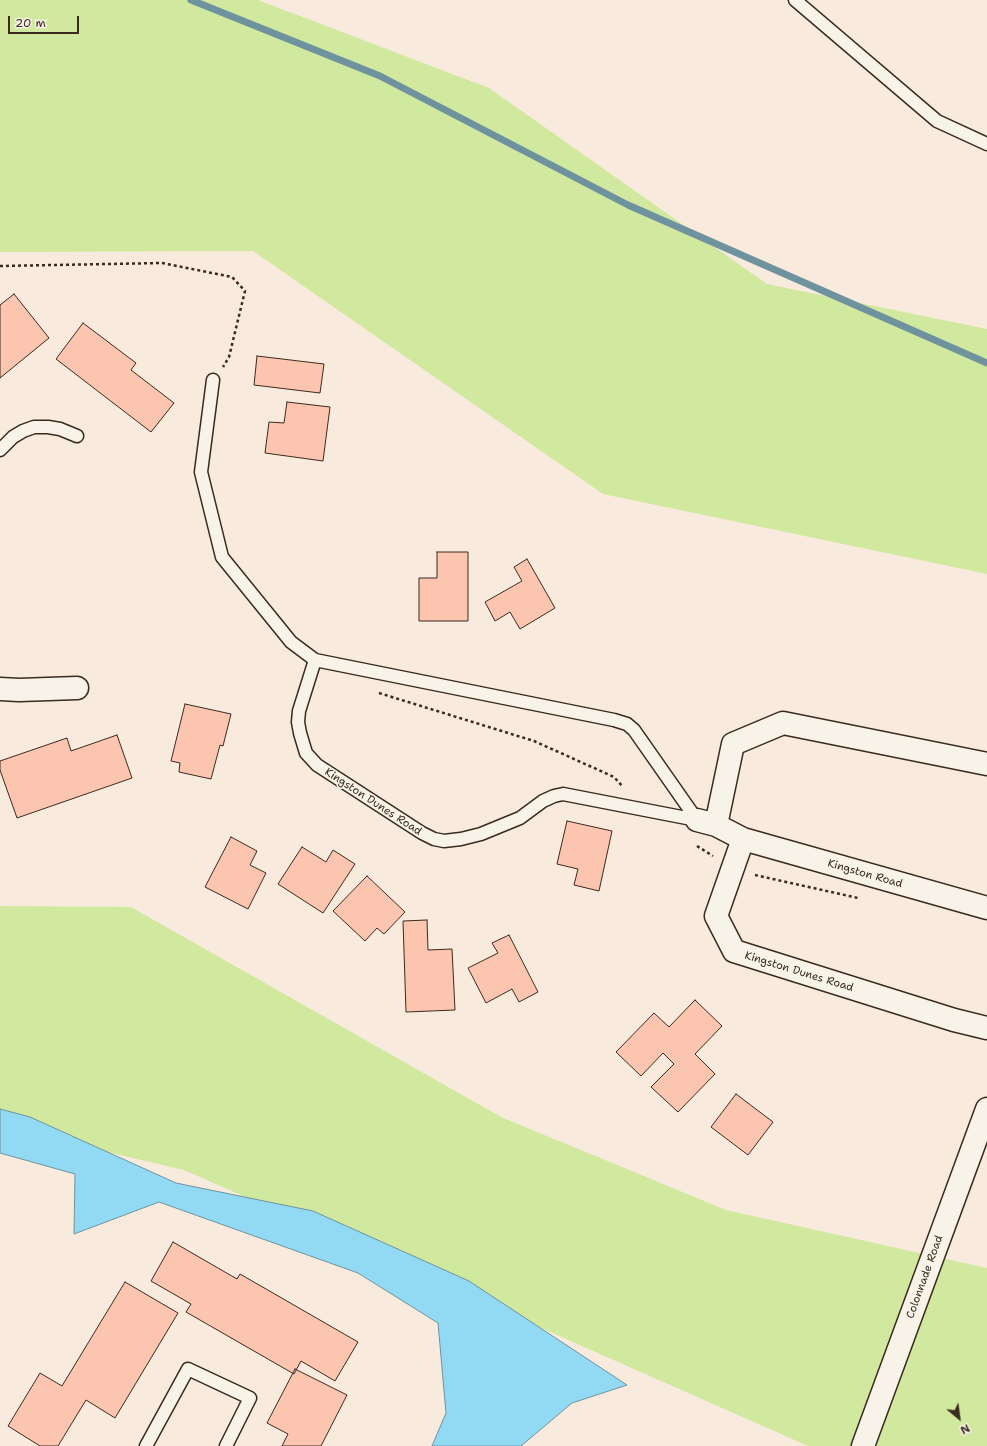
<!DOCTYPE html>
<style>
body{margin:0}
#map{position:relative;width:987px;height:1446px;overflow:hidden;background:#f8eadd;font-family:"Shantell Sans",sans-serif}
canvas{display:block}
.north{position:absolute;left:939px;top:1398px;width:40px;height:40px;-webkit-text-stroke:3px #f7f3e8;paint-order:stroke;rotate:151deg;font-size:11px;font-weight:700;line-height:16px;text-align:center;color:#3b2a1e}
.north::after{content:'';display:block;margin:auto;width:14px;height:18px;background:#3b2a1e;clip-path:polygon(50% 0,100% 100%,50% 72%,0 100%)}
.scale{position:absolute;left:8px;top:16px;width:71px;height:18px;box-sizing:border-box;border:2px solid #3b2a1e;border-top:0;padding-left:5px;font-size:12px;line-height:14px;white-space:nowrap;color:#3b2a1e;-webkit-text-stroke:3px #f7f3e8;paint-order:stroke}
</style>
<div id="map">
<canvas width="987" height="1446"></canvas>
<div class="north">N</div>
<div class="scale">20 m</div>
</div>
<script>
const context = document.querySelector('canvas').getContext('2d');
context.lineJoin = 'round';
function paint(path, color) {
  context.fillStyle = color;
  context.fill(path, 'evenodd');
}
function poly(rows) {
  const path = new Path2D();
  for (const r of rows) {
    path.moveTo(r[0], r[1]);
    for (let i = 2; i < r.length; i += 2) path.lineTo(r[i], r[i + 1]);
  }
  return path;
}
function strokePath(path, color, width, dash) {
  context.strokeStyle = color;
  context.lineWidth = width;
  context.lineCap = dash ? 'butt' : 'round';
  context.setLineDash(dash || []);
  context.stroke(path);
}
function write(font, color, halo, rows, align = 'center') {
  context.font = font + ' "Shantell Sans",sans-serif';
  context.lineWidth = 3;
  context.setLineDash([]);
  context.textBaseline = 'middle';
  context.strokeStyle = halo;
  context.fillStyle = color;
  for (const [text, x, y, turn = 0] of rows) {
    context.save();
    context.translate(x, y);
    context.rotate((+turn || 0) * Math.PI / 180);
    context.textAlign = isNaN(turn) ? turn : align;
    if (halo) context.strokeText(text, 0, 0);
    context.fillText(text, 0, 0);
    context.restore();
  }
}
paint(poly([
 [0,0,258,0,489,88,767,284,987,329,987,574,603,494,253,251,0,252],
 [0,906,131,907,501,1117,726,1210,987,1268,987,1446,808,1446,184,1170,0,1127]
]), '#d1e99f');
const water = poly([
 [0,1109,30,1117,176,1183,313,1211,469,1281,627,1385,572,1403,521,1446,432,1446,446,1413,438,1323,358,1273,159,1202,74,1234,75,1174,0,1153,0,1109]
]);
paint(water, '#92d9f4');
strokePath(water, '#6f939e', 1);
strokePath(poly([
 [191,0,380,76,628,205,987,363]
]), '#6f939e', 7);
const building = poly([
 [14,294,49,338,0,378,0,305,14,294],
 [83,323,136,363,131,370,174,403,151,432,56,359,83,323],
 [257,356,324,364,320,393,254,385,257,356],
 [287,402,330,407,323,461,265,453,269,422,284,423,287,402],
 [437,552,468,552,468,621,419,621,419,578,437,578,437,552],
 [527,559,555,608,520,629,510,612,495,621,485,602,522,581,514,567,527,559],
 [185,704,231,714,223,746,220,745,211,779,179,772,180,763,171,761,185,704],
 [117,735,132,778,17,818,0,770,0,761,67,738,71,751,117,735],
 [567,821,612,831,599,891,574,885,578,869,557,864,567,821],
 [231,837,257,851,250,865,266,873,248,909,205,887,231,837],
 [302,847,326,862,333,850,355,864,323,913,278,884,302,847],
 [367,876,405,912,384,934,377,928,365,941,333,911,367,876],
 [427,920,428,950,452,949,455,1010,406,1012,403,921,427,920],
 [509,935,538,992,519,1002,512,989,486,1003,468,968,498,953,492,943,509,935],
 [695,1000,722,1026,695,1054,715,1074,678,1112,651,1087,674,1064,663,1053,641,1076,616,1052,654,1013,669,1027,695,1000],
 [736,1094,773,1122,748,1155,711,1127,736,1094],
 [173,1242,237,1279,240,1274,358,1342,335,1381,301,1361,294,1374,186,1312,191,1304,151,1281,173,1242],
 [125,1282,178,1313,115,1418,86,1400,58,1446,40,1446,8,1426,40,1373,62,1386,125,1282],
 [295,1369,347,1395,321,1446,282,1446,288,1434,267,1423,295,1369]
]);
paint(building, '#fcc5b0');
strokePath(building, '#3b2a1e', 1);
const service = poly([
 [795,0,937,121,987,144],
 [213,380,201,472,222,557,291,642,315,660],
 [0,450,13,437,23,431,34,427,48,427,60,429,77,436],
 [315,660,614,720,627,724,634,730,697,820,563,794,554,796,543,801,520,818,481,834,461,839,444,841,434,839,422,833,317,765,306,753,300,733,298,722,299,711,315,660],
 [146,1446,188,1369,250,1398,226,1446]
]);
const minor = poly([
 [0,689,19,690,77,688],
 [987,764,783,723,733,744,716,825,743,839,716,916,734,951,954,1020,987,1028],
 [697,820,716,825],
 [743,839,987,908],
 [863,1446,987,1109]
]);
strokePath(service, '#3b2a1e', 15);
strokePath(minor, '#3b2a1e', 25);
strokePath(poly([
 [0,266,162,263,232,277,245,291,229,357,223,367],
 [379,693,534,741,614,777,623,787],
 [697,846,713,856],
 [755,875,858,898]
]), '#3b2a1e', 2.5, [3, 3]);
strokePath(service, '#f7f3e8', 12);
strokePath(minor, '#f7f3e8', 22);
write('11px', '#3b2a1e', '#f7f3e8', [
 ["Kingston Dunes Road",373,802,33],
 ["Kingston Road",865,874,16],
 ["Kingston Dunes Road",799,972,17],
 ["Colonnade Road",925,1277,-70]
]);
</script>
